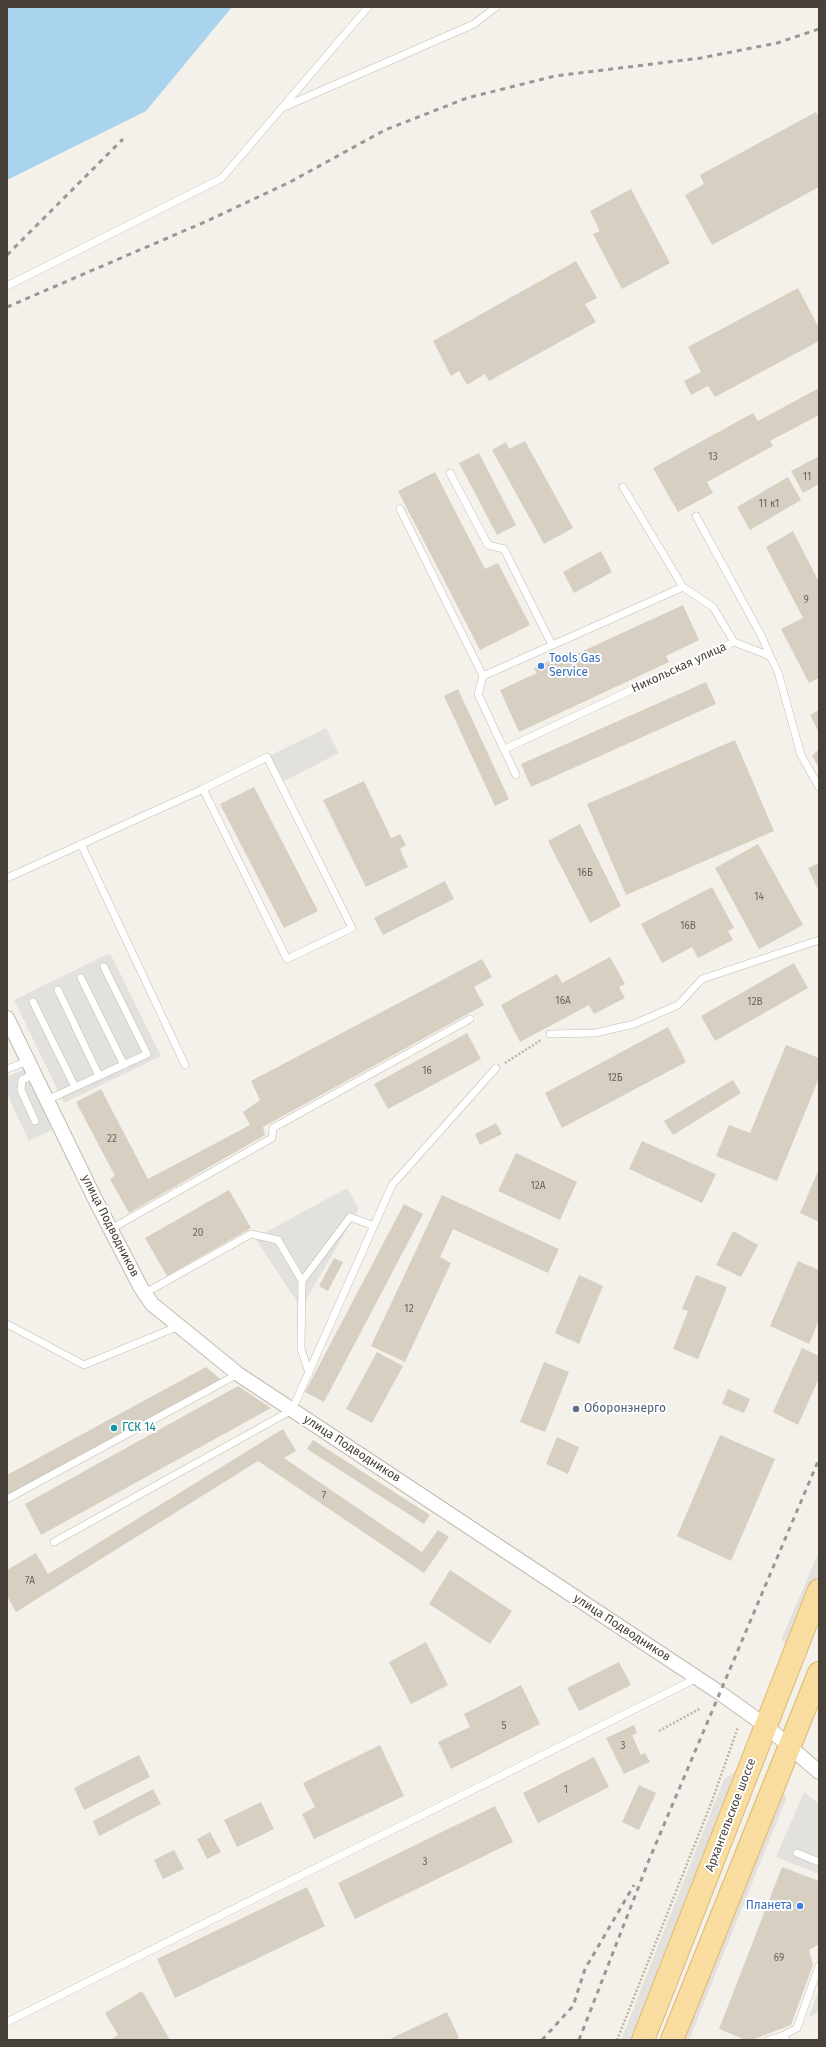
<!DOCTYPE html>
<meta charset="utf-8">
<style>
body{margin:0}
#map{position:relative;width:826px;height:2047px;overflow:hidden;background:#f4f1ea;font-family:"Fira Sans",sans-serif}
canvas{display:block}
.frame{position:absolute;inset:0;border:8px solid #484139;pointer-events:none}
</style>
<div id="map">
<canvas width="826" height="2047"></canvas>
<div class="frame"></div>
</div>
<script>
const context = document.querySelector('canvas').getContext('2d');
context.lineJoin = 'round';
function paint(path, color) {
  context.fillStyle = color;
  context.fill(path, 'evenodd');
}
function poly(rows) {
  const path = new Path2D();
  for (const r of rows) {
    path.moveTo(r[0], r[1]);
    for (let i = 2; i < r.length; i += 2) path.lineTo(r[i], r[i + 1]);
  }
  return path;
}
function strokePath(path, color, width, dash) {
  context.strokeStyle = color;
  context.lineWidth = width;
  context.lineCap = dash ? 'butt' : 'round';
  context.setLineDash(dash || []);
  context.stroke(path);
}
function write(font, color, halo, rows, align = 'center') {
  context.font = font + ' "Fira Sans",sans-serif';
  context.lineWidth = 4;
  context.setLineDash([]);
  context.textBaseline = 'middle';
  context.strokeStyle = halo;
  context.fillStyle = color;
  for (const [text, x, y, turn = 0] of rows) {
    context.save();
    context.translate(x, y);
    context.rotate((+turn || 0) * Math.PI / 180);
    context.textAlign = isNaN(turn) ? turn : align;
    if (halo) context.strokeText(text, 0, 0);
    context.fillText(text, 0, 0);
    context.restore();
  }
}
paint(poly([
 [326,728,339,753,280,783,267,757],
 [110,953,161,1056,64,1103,14,1000],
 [24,1069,52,1130,29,1141,7,1094,7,1077],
 [347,1188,359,1209,301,1308,255,1238],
 [819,1551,819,1575,788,1652,782,1638],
 [740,1768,633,2040,621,2040,724,1779],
 [782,1786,786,1799,689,2040,682,2040],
 [804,1792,819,1804,819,1874,776,1857],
 [819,1989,819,2012,809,2017]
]), '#e3e1de');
paint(poly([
 [7,7,232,7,146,111,7,180]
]), '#aad4ed');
paint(poly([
 [816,112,819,118,819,187,712,245,685,195,704,184,700,175],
 [631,189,670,263,622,289,593,234,600,231,590,211],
 [576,261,597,298,585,304,596,322,489,381,485,374,467,385,459,371,451,376,433,341],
 [798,288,819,328,819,341,715,397,708,386,691,395,684,381,701,372,688,347],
 [819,388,819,415,770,441,773,446,707,482,713,493,678,512,653,468,753,413,758,421],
 [525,441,573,528,544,544,492,450,506,442,509,449],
 [479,453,516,525,497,535,459,463],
 [819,456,819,484,803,493,791,471],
 [435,472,485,569,498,563,530,625,480,650,398,491],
 [788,477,801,500,750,530,737,507],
 [793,531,819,582,819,678,809,683,781,629,803,618,766,547],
 [601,551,612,572,574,593,563,572],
 [683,605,699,640,666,656,669,662,519,732,500,690,537,673,534,668,568,652,570,657],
 [706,682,716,704,531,787,521,764],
 [458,689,509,799,495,806,444,696],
 [819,710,819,733,810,715],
 [735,740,774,831,626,895,587,804],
 [819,749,819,768,812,756],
 [364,781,391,838,400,834,406,845,400,849,408,867,366,887,323,800],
 [254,787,318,911,284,928,220,804],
 [580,824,621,906,590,923,548,841],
 [758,844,803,925,759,949,715,868],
 [819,863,819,892,808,868],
 [445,881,454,899,383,935,374,918],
 [712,887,734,928,728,931,733,940,698,958,692,947,662,963,641,924],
 [610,957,625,984,619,987,625,998,594,1014,589,1005,520,1042,501,1005,557,974,562,983],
 [482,959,492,977,474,987,484,1005,263,1127,265,1135,129,1213,110,1179,115,1176,76,1102,101,1089,148,1179,250,1125,243,1112,260,1100,251,1081],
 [794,963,808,988,715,1041,701,1016],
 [668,1027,686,1062,562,1128,545,1093],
 [467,1033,481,1059,388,1109,374,1084],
 [786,1045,819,1058,819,1078,777,1181,716,1156,729,1125,750,1133],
 [733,1080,741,1093,673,1135,664,1121],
 [496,1123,502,1134,480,1145,475,1134],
 [642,1141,716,1174,702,1203,629,1169],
 [516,1153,577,1182,560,1220,498,1191],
 [819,1169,819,1222,800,1213],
 [229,1190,251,1228,167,1276,145,1238],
 [442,1195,559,1249,548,1273,453,1229,440,1257,451,1263,405,1362,371,1346],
 [404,1204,423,1214,324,1402,305,1392],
 [733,1231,758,1245,741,1277,716,1265],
 [334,1258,343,1262,328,1291,319,1286],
 [798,1261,819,1270,819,1320,809,1344,770,1326],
 [579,1275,603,1286,579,1344,555,1333],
 [696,1275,727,1287,698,1359,673,1349,688,1311,682,1309],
 [802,1348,819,1356,819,1378,798,1425,773,1412],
 [377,1352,403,1366,372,1423,346,1409],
 [544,1362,569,1372,545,1432,520,1422],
 [206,1367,223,1381,7,1496,7,1475],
 [238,1386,271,1408,41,1535,25,1504],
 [728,1389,750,1399,744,1413,722,1404],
 [283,1429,296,1451,284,1458,422,1552,438,1530,449,1537,424,1573,258,1461,16,1612,7,1596,7,1570,36,1553,48,1574],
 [720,1435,775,1459,731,1561,677,1536],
 [557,1437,579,1447,568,1474,546,1464],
 [313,1440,430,1515,424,1524,307,1449],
 [450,1570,512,1611,490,1644,429,1604],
 [426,1642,448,1685,411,1704,389,1662],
 [619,1662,631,1685,579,1711,567,1688],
 [521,1685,540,1724,451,1769,438,1742,470,1727,464,1714],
 [634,1725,637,1733,632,1735,641,1755,645,1753,650,1762,624,1774,606,1738],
 [380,1745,404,1796,314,1839,302,1814,315,1807,303,1783],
 [139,1755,150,1777,84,1810,74,1788],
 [594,1757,609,1787,538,1823,523,1793],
 [639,1785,656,1793,639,1830,622,1822],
 [153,1789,161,1804,99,1836,93,1821],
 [261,1802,274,1829,237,1847,224,1820],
 [495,1806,513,1842,355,1919,338,1883],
 [210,1832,221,1852,207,1859,197,1839],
 [174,1850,184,1869,163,1879,154,1860],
 [782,1867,819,1881,819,1944,809,1950,813,1965,791,2025,752,2040,746,2040,719,2029],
 [307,1887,325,1926,175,1998,157,1959],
 [142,1991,170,2040,110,2040,118,2035,105,2013],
 [447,2012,459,2038,454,2040,388,2040]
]), '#d8cfc3');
const service = poly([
 [284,107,474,24,496,7],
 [7,286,222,178,368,7],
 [450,473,488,545,504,549,552,645],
 [623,487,683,587],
 [400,509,483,676,478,694,516,775],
 [696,516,762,637,770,656],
 [483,676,683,587,713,607,734,642],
 [505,749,734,642,770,656,778,672,801,755,819,787],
 [81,844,185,1065],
 [7,878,203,789,267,757,352,928,287,959,203,789],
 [81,978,124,1065],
 [58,990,99,1076],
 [33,1002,75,1087],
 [550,1034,595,1033,634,1024,678,1005,702,979,819,940],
 [7,1069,28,1061],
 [34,1074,22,1080,21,1090,35,1121],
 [47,1100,147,1054,104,967],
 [111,1229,272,1138,273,1128,470,1019],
 [145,1293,251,1234,278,1240,302,1281],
 [7,1324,84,1365,179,1326],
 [309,1373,301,1349,302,1281,350,1217,374,1226],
 [7,1499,238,1374],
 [54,1542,292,1410,392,1185,496,1068],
 [797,1853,819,1862],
 [7,2022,697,1678],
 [769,2040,784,2035],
 [786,2040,784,2035,797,2028,819,1966]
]);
const minor = poly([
 [7,1018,96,1201,141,1288,152,1304,238,1374,720,1693,766,1726,819,1772]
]);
const primary = poly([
 [643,2040,819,1590],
 [672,2040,819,1673]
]);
strokePath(service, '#c2bbb0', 8);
strokePath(minor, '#c2bbb0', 16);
strokePath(primary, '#deb96e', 24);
strokePath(poly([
 [505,1063,541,1040],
 [659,1731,701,1708],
 [617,2040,712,1801,738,1727]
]), '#c1b49f', 2.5, [2, 2]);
strokePath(service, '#fff', 7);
strokePath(minor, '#fff', 14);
strokePath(primary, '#f9dc9f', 22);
strokePath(poly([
 [7,255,123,139],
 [7,307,207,221,290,182,385,130,467,98,555,76,701,58,777,43,819,29],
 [542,2040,573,2006,585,1969,634,1885],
 [579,2040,649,1860,819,1459]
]), '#989898', 3, [5, 5]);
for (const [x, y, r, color] of [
 [541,666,4,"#3f7fe0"],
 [576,1409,4,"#5c6f8a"],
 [114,1428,4,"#0f9aa8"],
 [800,1906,4,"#3f7fe0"]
]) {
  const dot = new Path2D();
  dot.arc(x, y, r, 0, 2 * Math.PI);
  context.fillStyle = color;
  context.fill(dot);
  strokePath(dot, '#fff', 1.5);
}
write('10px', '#6c645c', null, [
 ["13",713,457],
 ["11",807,477],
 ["11 к1",769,504],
 ["9",806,600],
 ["16Б",585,873],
 ["14",759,897],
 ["16В",688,926],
 ["16А",563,1001],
 ["12В",755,1002],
 ["16",427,1071],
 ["12Б",615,1078],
 ["22",112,1139],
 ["12А",538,1186],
 ["20",198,1233],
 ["12",409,1309],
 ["7",324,1496],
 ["7А",30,1581],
 ["5",504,1726],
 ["3",623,1746],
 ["1",566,1790],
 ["3",425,1862],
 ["69",779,1958]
]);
write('12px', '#366cbe', '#fff', [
 ["Tools Gas",549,659],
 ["Service",549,673],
 ["Планета",792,1906,"right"]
], 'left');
write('12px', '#484139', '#fff', [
 ["Никольская улица",679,668,-25],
 ["улица Подводников",110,1226,63],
 ["улица Подводников",352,1449,33],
 ["улица Подводников",622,1628,33],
 ["Архангельское шоссе",731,1815,-69]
]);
write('12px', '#4e5e75', '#fff', [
 ["Оборонэнерго",584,1409]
], 'left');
write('12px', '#0d838f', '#fff', [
 ["ГСК 14",122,1428]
], 'left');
</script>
